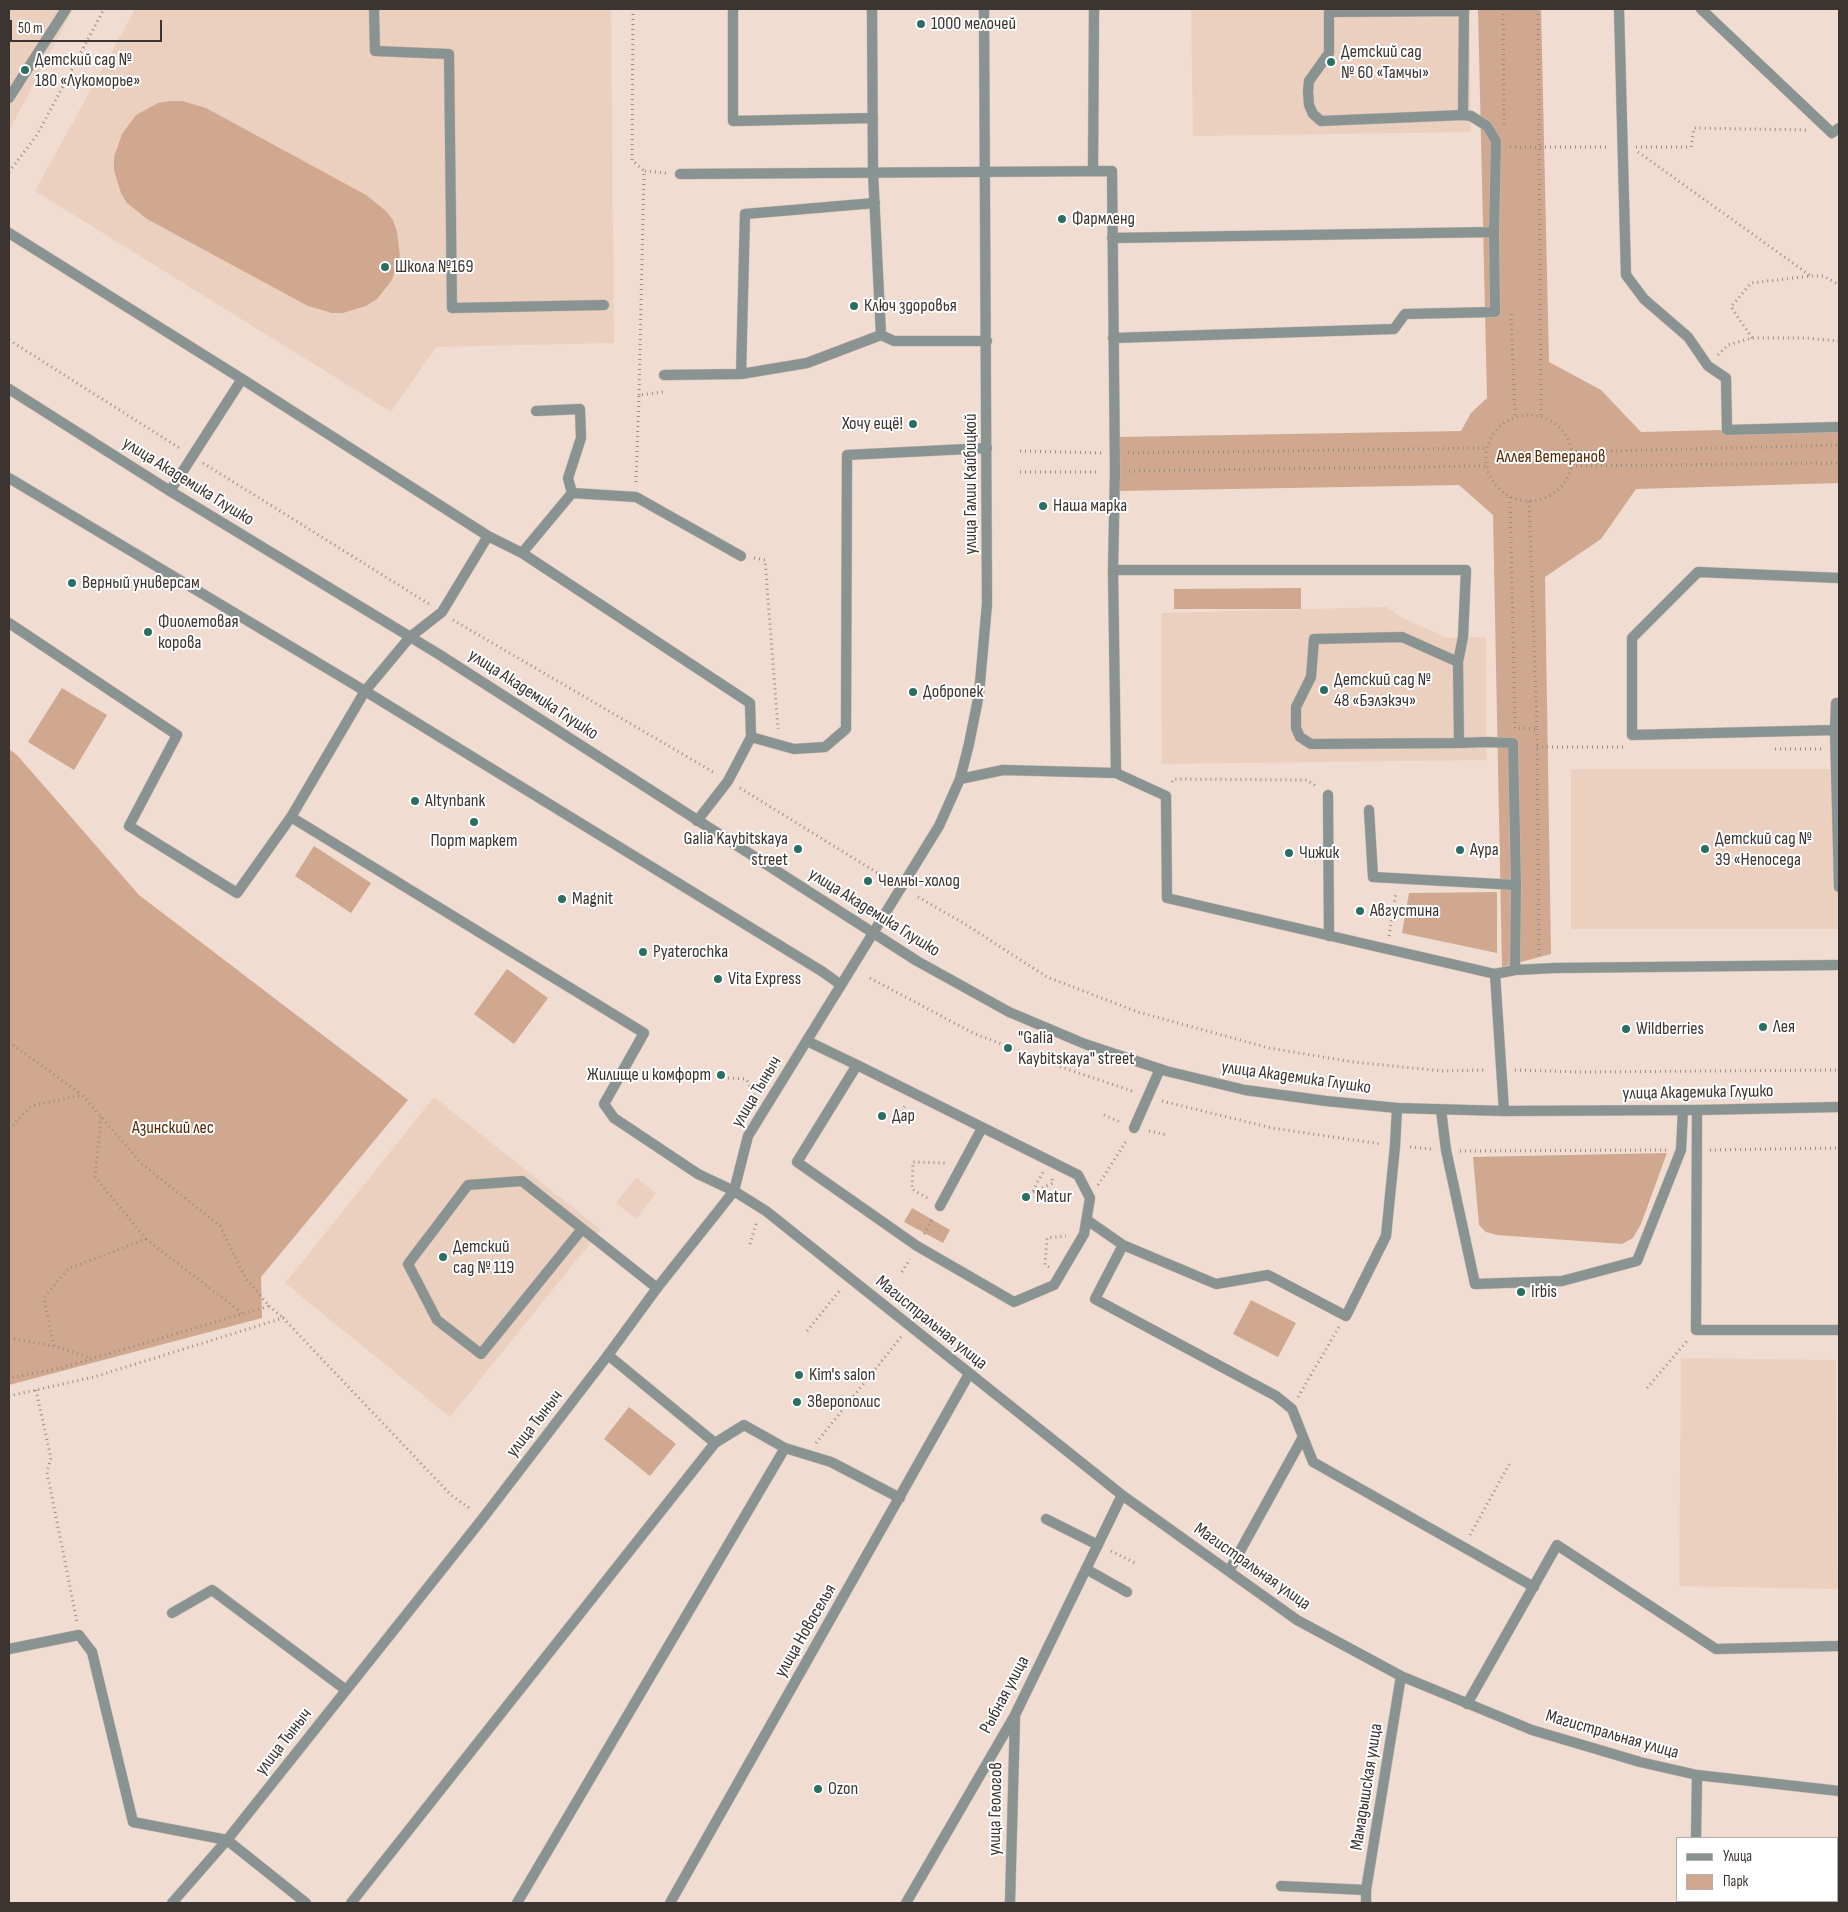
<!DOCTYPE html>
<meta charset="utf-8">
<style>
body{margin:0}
#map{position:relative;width:1848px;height:1912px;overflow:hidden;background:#f0dcd0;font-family:"Sofia Sans Condensed",sans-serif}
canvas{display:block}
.frame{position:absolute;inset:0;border:10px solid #3c3430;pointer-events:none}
.legend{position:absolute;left:1676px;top:1837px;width:162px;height:65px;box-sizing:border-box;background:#fff;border:1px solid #b1aeac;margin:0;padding:6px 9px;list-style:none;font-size:15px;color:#3c3430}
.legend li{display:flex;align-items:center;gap:10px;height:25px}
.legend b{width:25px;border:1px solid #b1aeac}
.scale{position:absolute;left:10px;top:20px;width:152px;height:22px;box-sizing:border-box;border:2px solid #3c3430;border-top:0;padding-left:6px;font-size:15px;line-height:18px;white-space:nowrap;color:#3c3430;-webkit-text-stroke:4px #fff;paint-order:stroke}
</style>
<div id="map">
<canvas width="1848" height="1912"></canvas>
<div class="frame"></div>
<ul class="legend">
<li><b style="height:6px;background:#899391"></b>Улица</li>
<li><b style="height:14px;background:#cfa88f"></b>Парк</li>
</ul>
<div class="scale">50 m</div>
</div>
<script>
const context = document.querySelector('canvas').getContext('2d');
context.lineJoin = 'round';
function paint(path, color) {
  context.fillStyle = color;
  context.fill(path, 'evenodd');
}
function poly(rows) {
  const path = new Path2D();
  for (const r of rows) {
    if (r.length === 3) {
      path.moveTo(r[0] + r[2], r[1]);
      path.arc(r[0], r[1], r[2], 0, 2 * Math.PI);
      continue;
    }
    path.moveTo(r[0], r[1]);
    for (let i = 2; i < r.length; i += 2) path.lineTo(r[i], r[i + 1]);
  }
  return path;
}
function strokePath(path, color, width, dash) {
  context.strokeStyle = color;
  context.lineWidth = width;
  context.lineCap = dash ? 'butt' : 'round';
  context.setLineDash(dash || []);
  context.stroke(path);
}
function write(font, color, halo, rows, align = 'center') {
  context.font = font + ' "Sofia Sans Condensed",sans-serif';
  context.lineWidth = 4;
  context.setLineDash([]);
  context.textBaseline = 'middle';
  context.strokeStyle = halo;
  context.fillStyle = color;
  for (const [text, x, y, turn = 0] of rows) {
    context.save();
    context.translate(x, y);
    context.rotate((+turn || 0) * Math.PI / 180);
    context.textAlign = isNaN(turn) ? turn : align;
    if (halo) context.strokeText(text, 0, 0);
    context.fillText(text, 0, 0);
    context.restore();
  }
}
paint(poly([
 [9,9,73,9,9,131],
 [135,9,611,9,614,343,436,347,391,412,35,191],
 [1191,9,1469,9,1471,132,1193,136],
 [1387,607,1401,617,1447,638,1486,637,1486,742,1487,760,1162,764,1161,613],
 [1571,769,1839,769,1839,929,1571,929],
 [434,1097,601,1230,450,1417,285,1283],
 [636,1177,656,1193,636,1219,616,1203],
 [1681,1358,1836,1360,1838,1589,1679,1586]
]), '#ebd0c0');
paint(poly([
 [1478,9,1541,9,1549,362,1601,390,1641,432,1839,427,1839,483,1636,489,1601,539,1545,577,1551,954,1502,967,1493,515,1459,485,1118,491,1117,437,1461,431,1471,413,1487,398],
 [170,101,182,101,206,108,366,195,386,211,393,220,397,232,400,256,392,280,377,299,366,306,343,313,332,313,308,306,147,219,127,203,121,193,114,170,114,157,122,134,136,115,158,103],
 [1301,588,1301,609,1174,609,1174,589],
 [62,688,107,715,74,770,28,742],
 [9,749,17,755,139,895,408,1100,261,1277,262,1318,9,1385],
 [314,846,371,883,351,913,295,876],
 [1497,892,1497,953,1402,933,1409,893],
 [507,969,548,998,514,1044,474,1014],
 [1667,1153,1641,1224,1633,1238,1622,1244,1497,1235,1486,1232,1479,1225,1473,1157],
 [912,1208,950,1230,943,1243,904,1222],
 [1251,1300,1296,1323,1278,1357,1233,1334],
 [629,1407,676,1444,650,1476,604,1439]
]), '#cfa88f');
const service = poly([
 [374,9,375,51,449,54,452,308,604,305],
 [733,9,733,121,873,118],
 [872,9,873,173,881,335,894,341,987,341],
 [1464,9,1463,115,1471,116,1487,126,1496,141,1494,232],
 [1619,9,1626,275,1644,299,1688,337,1708,366,1726,378,1727,430,1839,427],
 [1701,9,1832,133,1839,128],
 [9,98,66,9],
 [1463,115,1321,121,1313,114,1309,105,1308,91,1309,81,1329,53,1329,12,1464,11],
 [1093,171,1094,9],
 [680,174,1112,171,1115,472,1113,570,1116,773,1003,770,960,779],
 [875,203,745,214,741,374,807,363,881,335],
 [9,233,242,379],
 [1112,238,1494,232,1495,312,1405,314,1394,329,1113,338],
 [664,375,741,374],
 [536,411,580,409,581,438,568,478,572,493],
 [9,478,365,691,823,972,841,985],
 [170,491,242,379,488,536],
 [522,553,572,493,636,497,741,556],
 [1113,570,1466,570,1463,637,1458,662],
 [1839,578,1698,572,1632,638,1632,735,1835,730,1836,703,1839,703],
 [9,623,177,735,129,826,237,893,291,817,365,691,410,637,442,612,488,536,522,553,750,703,751,737],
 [1835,730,1839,887],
 [1459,743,1458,662,1402,637,1314,639,1311,677,1296,707,1296,728,1300,737,1311,744,1459,743,1486,742,1513,743,1516,885,1515,970],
 [1116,773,1166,796,1167,898,1495,974,1504,1111],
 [1328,795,1329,936],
 [1369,810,1373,877,1516,885],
 [291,817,644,1033,604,1104,614,1118,698,1174,734,1191],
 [697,821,728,781,751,737,794,749,825,747,846,729,847,455,987,448],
 [1495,974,1515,970,1555,968,1839,965],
 [807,1041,857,1065,1078,1175,1090,1198,1084,1234,1054,1285,1014,1302,917,1246,797,1162,857,1065],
 [1397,1108,1395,1146,1386,1236,1346,1316,1268,1275,1216,1284,1123,1245,1095,1299,1276,1396,1292,1409,1313,1462,1534,1587],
 [1441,1110,1446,1150,1475,1284,1562,1281,1637,1261,1681,1150,1683,1110],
 [1697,1110,1696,1330,1839,1330],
 [1134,1128,1160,1069],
 [940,1206,982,1128],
 [1087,1220,1123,1245],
 [582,1229,481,1354,437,1320,408,1264,468,1185,522,1181,657,1288],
 [608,1355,715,1443,744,1425,785,1448,831,1462,900,1498],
 [1046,1519,1098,1545],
 [1086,1569,1127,1592],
 [1229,1571,1303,1437],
 [172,1613,212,1590,346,1690],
 [92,1652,133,1822,227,1840,306,1903],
 [1467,1704,1557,1545,1716,1649,1839,1646],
 [1281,1886,1366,1890],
 [351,1903,715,1443],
 [517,1903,785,1448]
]);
const minor = poly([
 [9,389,170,491,440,655,917,961,1009,1012,1085,1044,1166,1071,1245,1090,1326,1101,1397,1108,1504,1111,1697,1110,1839,1107],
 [734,1191,766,1211,1122,1495,1297,1620,1401,1676,1532,1730,1640,1762,1697,1775,1839,1791],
 [9,1649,79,1635,92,1652],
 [1696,1838,1697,1775],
 [172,1903,227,1840,483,1518,608,1355,657,1288,734,1191,748,1136,939,826,960,779,969,744,979,694,987,604,984,9],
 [670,1903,969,1374],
 [906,1903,1015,1715,1122,1495],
 [1010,1903,1015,1717],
 [1366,1903,1366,1890,1401,1676],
 [1695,1903,1695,1901]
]);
strokePath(service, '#ccbab0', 11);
strokePath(minor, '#ccbab0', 11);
strokePath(poly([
 [633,9,632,160,644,171],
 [1503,9,1504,126],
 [1538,9,1541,417],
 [1510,147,1609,147],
 [1636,147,1691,147,1694,128,1808,130],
 [1638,152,1811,276],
 [9,172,37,135,104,9],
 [1511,314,1515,418],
 [1752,338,1731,307,1751,283,1811,276,1824,276,1839,285],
 [9,340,181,449],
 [1718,355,1728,345,1752,338,1805,338,1839,341],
 [639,395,644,171,666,173],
 [1529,458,43],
 [1020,451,1102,453],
 [1571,452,1839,445],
 [1128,453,1487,448],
 [203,463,429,604],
 [1571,466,1839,463],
 [1129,471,1486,466],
 [1020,472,1100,472],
 [636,482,639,395,663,392,664,390],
 [1510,497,1515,728],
 [754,558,765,560,778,729],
 [453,620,715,773],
 [1519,728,1537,729,1529,501],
 [1537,729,1539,956],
 [1537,747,1624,747],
 [1775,749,1821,749],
 [1172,782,1174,779,1307,780,1317,787],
 [740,788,884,877],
 [918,897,965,924,1047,977,1138,1012,1269,1048,1353,1062,1442,1071,1486,1070],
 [1389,936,1396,893],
 [870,978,973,1033,1058,1066,1135,1092],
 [9,1042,81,1094],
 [1515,1070,1579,1072,1839,1070],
 [728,1078,746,1079,755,1096],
 [1162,1101,1272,1128,1381,1144],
 [1104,1115,1122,1123],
 [899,1116,906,1104],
 [9,1129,31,1106,82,1095,142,1164,220,1226,245,1277,269,1306,61,1368,9,1378],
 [1149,1131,1167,1135],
 [1410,1147,1431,1149],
 [1710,1150,1839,1148],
 [1460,1151,1666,1150],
 [1098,1185,1127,1140],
 [1033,1191,1043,1172],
 [1033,1192,1053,1183,1052,1179],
 [927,1198,912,1189,913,1162,946,1163],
 [924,1234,933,1218],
 [146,1239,242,1313],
 [750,1244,757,1221],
 [1049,1267,1045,1265,1047,1238,1066,1236],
 [902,1272,910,1259],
 [269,1306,283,1318],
 [807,1331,841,1289],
 [9,1338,54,1346,91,1358],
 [54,1346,44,1298,68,1269,146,1239,95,1177,101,1117],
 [1647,1388,1687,1341],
 [36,1390,51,1458,47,1472,77,1622],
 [9,1396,94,1377,283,1318,451,1495,472,1510],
 [1298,1397,1339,1327],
 [816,1443,901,1337],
 [1470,1535,1511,1461],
 [1111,1551,1137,1564]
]), '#9b8d84', 3, [1, 4]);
strokePath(service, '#899391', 10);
strokePath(minor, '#899391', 10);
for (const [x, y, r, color] of [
 [921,24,5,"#2a6f63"],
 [1331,62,5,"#2a6f63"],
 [25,70,5,"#2a6f63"],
 [1062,219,5,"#2a6f63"],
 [385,267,5,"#2a6f63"],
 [854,306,5,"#2a6f63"],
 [913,424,5,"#2a6f63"],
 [1043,506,5,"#2a6f63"],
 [72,583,5,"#2a6f63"],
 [148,632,5,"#2a6f63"],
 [1324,690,5,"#2a6f63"],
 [913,692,5,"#2a6f63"],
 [415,801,5,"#2a6f63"],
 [474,822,5,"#2a6f63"],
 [798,849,5,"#2a6f63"],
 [1705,849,5,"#2a6f63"],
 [1460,850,5,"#2a6f63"],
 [1289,853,5,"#2a6f63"],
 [868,881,5,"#2a6f63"],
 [562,899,5,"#2a6f63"],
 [1360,911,5,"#2a6f63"],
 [643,952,5,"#2a6f63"],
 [718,979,5,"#2a6f63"],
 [1763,1027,5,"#2a6f63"],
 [1626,1029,5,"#2a6f63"],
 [1008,1048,5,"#2a6f63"],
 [721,1075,5,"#2a6f63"],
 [882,1116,5,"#2a6f63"],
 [1026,1197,5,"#2a6f63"],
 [443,1257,5,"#2a6f63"],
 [1521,1292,5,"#2a6f63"],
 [799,1375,5,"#2a6f63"],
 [797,1402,5,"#2a6f63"],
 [818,1789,5,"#2a6f63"]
]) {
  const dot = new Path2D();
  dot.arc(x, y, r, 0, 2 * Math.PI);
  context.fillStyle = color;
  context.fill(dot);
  strokePath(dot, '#fff', 2);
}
write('18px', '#3c3430', '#fff', [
 ["1000 мелочей",931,24],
 ["Детский сад",1341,52],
 ["№ 60 «Тамчы»",1341,73],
 ["Детский сад №",35,60],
 ["180 «Лукоморье»",35,81],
 ["Фармленд",1072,219],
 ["Школа №169",395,267],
 ["Ключ здоровья",864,306],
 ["Хочу ещё!",903,424,"right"],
 ["Наша марка",1053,506],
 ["Верный универсам",82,583],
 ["Фиолетовая",158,622],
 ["корова",158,643],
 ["Детский сад №",1334,680],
 ["48 «Бэлэкэч»",1334,701],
 ["Добропек",923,692],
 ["Altynbank",425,801],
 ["Galia Kaybitskaya",788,839,"right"],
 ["street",788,860,"right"],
 ["Детский сад №",1715,839],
 ["39 «Непоседа",1715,860],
 ["Порт маркет",474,841,"center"],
 ["Аура",1470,850],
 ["Чижик",1299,853],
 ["Челны-холод",878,881],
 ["Magnit",572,899],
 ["Августина",1370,911],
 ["Pyaterochka",653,952],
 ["Vita Express",728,979],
 ["Лея",1773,1027],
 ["Wildberries",1636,1029],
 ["\"Galia",1018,1038],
 ["Kaybitskaya\" street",1018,1059],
 ["Жилище и комфорт",711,1075,"right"],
 ["Дар",892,1116],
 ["Matur",1036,1197],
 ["Детский",453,1247],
 ["сад № 119",453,1268],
 ["Irbis",1531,1292],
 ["Kim's salon",809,1375],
 ["Зверополис",807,1402],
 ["Ozon",828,1789]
], 'left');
write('18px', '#572700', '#fff', [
 ["Аллея Ветеранов",1551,457],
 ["Азинский лес",173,1128]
]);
write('18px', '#3c3430', '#fff', [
 ["улица Академика Глушко",188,482,32],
 ["улица Галии Кайбицкой",971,484,-90],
 ["улица Академика Глушко",533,695,33],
 ["улица Академика Глушко",874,913,32],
 ["улица Академика Глушко",1296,1078,8],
 ["улица Тыныч",757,1092,-59],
 ["улица Академика Глушко",1698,1093,-1],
 ["Магистральная улица",931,1323,39],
 ["улица Тыныч",535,1424,-52],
 ["Магистральная улица",1252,1567,35],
 ["улица Новоселья",806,1631,-60],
 ["Рыбная улица",1005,1695,-62],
 ["Магистральная улица",1612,1735,16],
 ["улица Тыныч",284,1742,-52],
 ["Мамадышская улица",1367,1787,-81],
 ["улица Геологов",996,1809,-89]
]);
</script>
